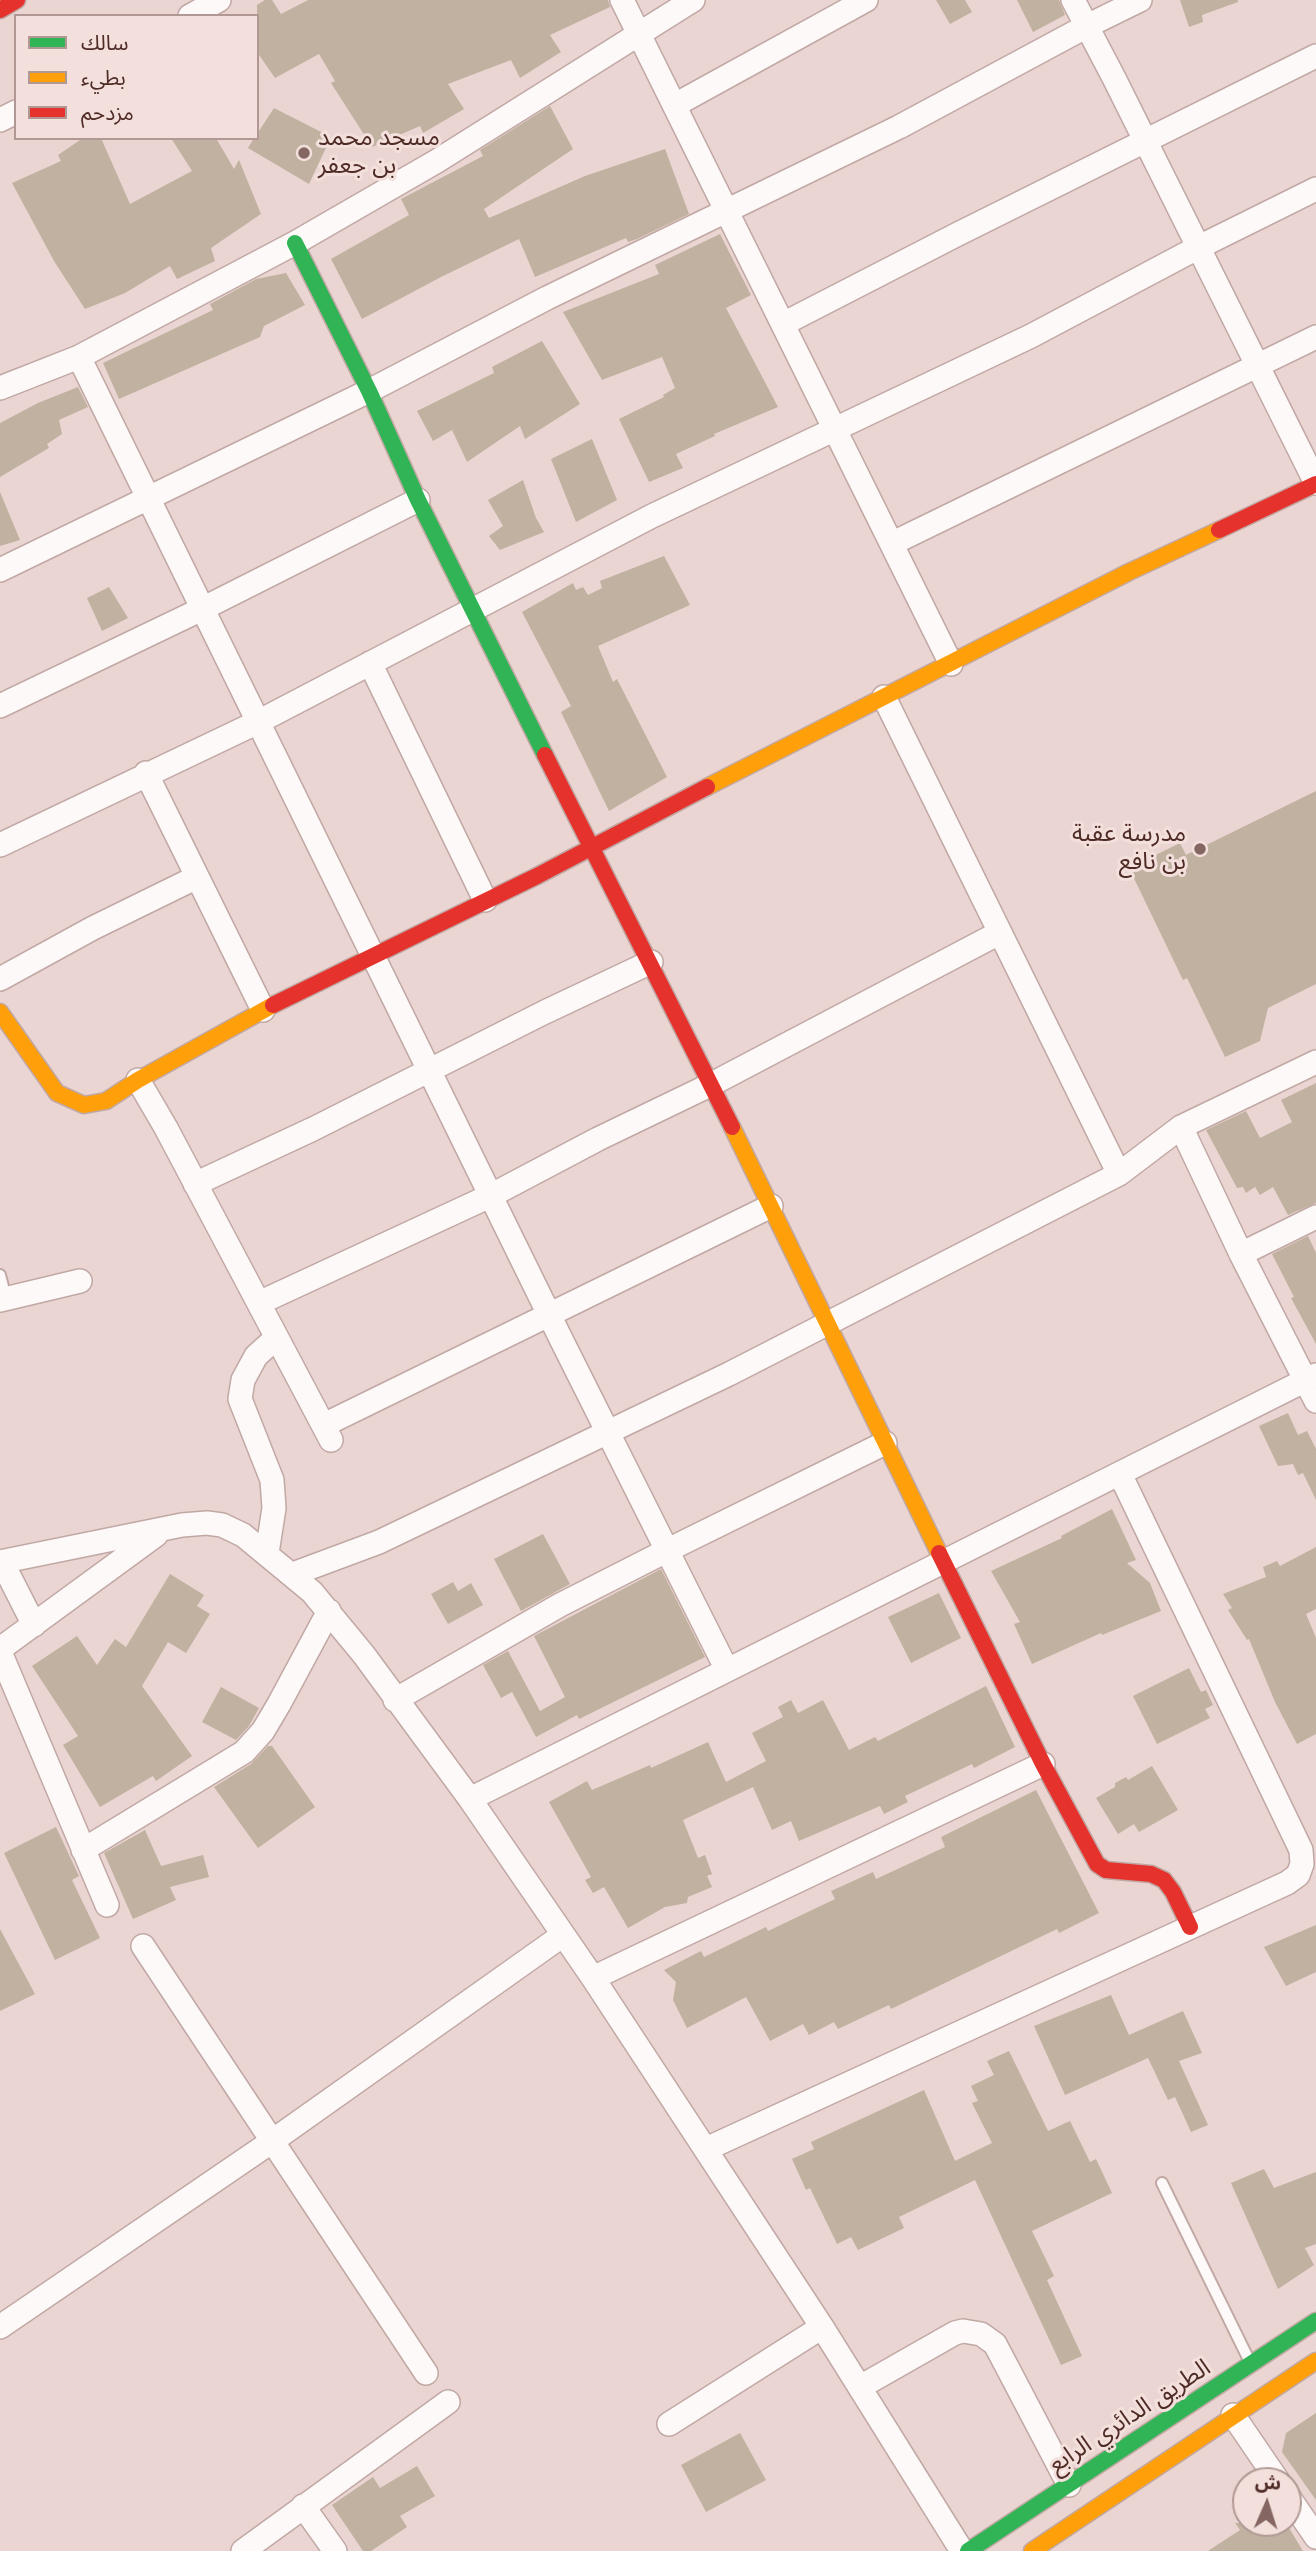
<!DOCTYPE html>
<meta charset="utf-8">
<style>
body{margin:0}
#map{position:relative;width:1316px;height:2551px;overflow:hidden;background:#ead5d2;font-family:"Varela Round","Noto Sans Arabic",sans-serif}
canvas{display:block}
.legend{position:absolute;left:14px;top:14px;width:245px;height:126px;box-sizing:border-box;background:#f3e0dd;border:2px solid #b19894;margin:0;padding:9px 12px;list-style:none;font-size:21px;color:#4f2b26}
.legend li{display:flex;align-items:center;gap:14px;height:35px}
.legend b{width:35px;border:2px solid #b19894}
.north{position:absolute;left:1232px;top:2467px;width:70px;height:70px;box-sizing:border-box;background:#f3e0dd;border:2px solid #b19894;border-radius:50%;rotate:3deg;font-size:19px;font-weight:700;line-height:28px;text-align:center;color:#4f2b26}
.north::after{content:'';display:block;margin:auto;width:24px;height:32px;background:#856662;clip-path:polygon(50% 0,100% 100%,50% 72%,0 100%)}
</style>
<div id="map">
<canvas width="1316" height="2551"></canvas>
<ul class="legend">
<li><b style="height:9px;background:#30b455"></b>سالك</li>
<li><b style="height:9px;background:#ff9f0a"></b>بطيء</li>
<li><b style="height:9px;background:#e5322d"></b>مزدحم</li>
</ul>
<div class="north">ش</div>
</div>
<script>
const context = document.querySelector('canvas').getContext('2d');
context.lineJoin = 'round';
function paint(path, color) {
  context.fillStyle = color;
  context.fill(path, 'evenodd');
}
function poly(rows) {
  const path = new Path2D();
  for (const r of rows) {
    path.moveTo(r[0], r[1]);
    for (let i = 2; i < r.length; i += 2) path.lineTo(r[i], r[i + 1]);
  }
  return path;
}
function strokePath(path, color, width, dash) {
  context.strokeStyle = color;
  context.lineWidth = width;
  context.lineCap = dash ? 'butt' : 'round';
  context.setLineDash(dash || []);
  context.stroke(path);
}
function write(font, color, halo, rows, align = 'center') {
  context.font = font + ' "Varela Round","Noto Sans Arabic",sans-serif';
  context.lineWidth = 6;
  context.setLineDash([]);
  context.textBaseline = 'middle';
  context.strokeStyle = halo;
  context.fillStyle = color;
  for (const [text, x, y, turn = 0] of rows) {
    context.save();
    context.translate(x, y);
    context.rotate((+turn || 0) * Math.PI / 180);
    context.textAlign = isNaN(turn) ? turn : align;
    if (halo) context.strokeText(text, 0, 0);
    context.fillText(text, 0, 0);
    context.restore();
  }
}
paint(poly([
 [265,0,272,0,281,14,308,0,608,0,610,7,550,35,561,52,520,78,511,60,448,84,464,109,423,133,420,126,372,147,331,83,335,81,319,54,275,78,257,52,257,5],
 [936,0,965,0,972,12,950,24],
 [1017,0,1059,0,1065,15,1033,32],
 [1180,0,1238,0,1238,2,1202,15,1203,22,1189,27],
 [550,106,573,149,484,209,489,218,585,176,665,149,689,214,637,239,628,242,626,238,535,277,519,239,441,277,362,319,331,259,409,215,401,199,483,156,480,150],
 [274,108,331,137,309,184,248,148,254,138,257,138,257,134],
 [83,138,101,138,130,204,192,171,171,138,216,138,234,169,239,160,261,214,211,248,215,261,177,279,170,266,125,293,85,309,54,261,12,183,61,161,58,155],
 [720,234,751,295,726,308,778,407,714,434,715,436,676,454,683,468,649,482,619,419,664,397,663,395,675,388,662,357,602,380,563,312,659,274,655,265],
 [286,273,305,305,264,326,260,337,119,399,103,363,213,310,210,304,256,279],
 [542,341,580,404,525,439,520,426,467,462,452,430,433,441,417,411,494,373,492,367],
 [78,387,88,407,59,420,62,434,47,444,49,448,0,477,0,423,38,403],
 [592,439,617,500,576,522,551,459],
 [523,480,536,518,544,532,500,550,489,536,503,526,488,500],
 [0,492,20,540,0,546],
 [664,556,690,605,598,646,613,682,617,679,667,777,609,811,561,712,571,706,522,612,573,583,576,590,583,587,588,595,602,588,600,581],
 [109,587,128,618,102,631,87,598],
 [1316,791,1316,984,1268,1008,1260,1041,1225,1057,1187,978,1183,980,1129,868,1180,843,1186,855],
 [1316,1083,1316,1203,1288,1215,1273,1187,1260,1195,1255,1187,1246,1193,1243,1187,1237,1188,1206,1130,1246,1111,1260,1138,1292,1122,1281,1100],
 [1308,1236,1316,1253,1316,1344,1291,1298,1294,1297,1272,1254],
 [1288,1413,1298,1435,1307,1431,1316,1449,1316,1500,1303,1473,1298,1475,1293,1464,1278,1466,1259,1426],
 [1112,1509,1136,1560,1127,1563,1150,1583,1161,1611,1102,1635,1101,1633,1032,1664,1014,1624,1020,1622,991,1571,1062,1538,1061,1536],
 [543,1534,570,1584,521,1611,494,1559],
 [1316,1547,1316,1609,1306,1614,1316,1638,1316,1734,1297,1744,1275,1702,1249,1639,1247,1640,1228,1610,1232,1608,1223,1594,1266,1577,1263,1567,1277,1561,1280,1566],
 [661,1569,705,1657,579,1719,577,1715,536,1737,512,1692,501,1698,483,1665,508,1651,540,1711,565,1697,534,1636],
 [170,1574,204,1595,197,1606,210,1614,186,1653,168,1642,142,1686,192,1756,156,1781,153,1776,100,1807,63,1745,78,1736,32,1666,77,1636,97,1665,115,1639,126,1647],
 [453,1582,458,1591,471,1583,483,1605,448,1624,431,1594],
 [939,1593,961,1638,911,1663,888,1617],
 [1189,1668,1201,1692,1206,1690,1213,1705,1205,1709,1210,1718,1157,1744,1133,1696],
 [986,1686,1015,1747,974,1768,972,1764,905,1796,908,1802,884,1814,880,1806,799,1841,791,1821,772,1830,753,1787,683,1820,698,1858,705,1855,712,1874,707,1876,712,1887,688,1897,687,1903,665,1907,628,1928,604,1887,593,1893,585,1880,591,1877,549,1802,587,1781,592,1790,650,1765,651,1768,708,1742,726,1782,766,1761,752,1733,783,1717,778,1707,791,1700,798,1713,823,1700,849,1750,875,1737,878,1741],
 [221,1687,259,1708,249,1726,236,1740,202,1722],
 [268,1746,272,1746,315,1807,258,1848,214,1787,251,1764],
 [1152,1766,1178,1810,1139,1832,1134,1824,1118,1834,1096,1798,1115,1787,1115,1783,1126,1777,1128,1780],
 [1036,1790,1099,1913,1059,1933,1057,1929,891,2009,889,2005,838,2029,834,2022,809,2035,803,2024,770,2041,746,1997,687,2028,673,2000,676,1982,664,1970,701,1951,704,1957,766,1927,768,1931,835,1899,831,1891,873,1872,876,1879,945,1847,941,1837],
 [56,1827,79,1876,72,1880,100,1938,55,1960,4,1853],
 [145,1830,161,1866,203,1855,209,1877,170,1887,176,1900,133,1919,104,1853],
 [1316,1925,1316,1972,1286,1986,1264,1947],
 [0,1929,35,1994,0,2011],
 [1111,1995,1129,2035,1183,2011,1202,2053,1179,2061,1208,2125,1191,2132,1175,2097,1168,2100,1148,2058,1065,2095,1034,2026],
 [1009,2051,1048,2131,1070,2121,1090,2162,1096,2159,1112,2193,1032,2231,1054,2276,1047,2280,1082,2356,1061,2365,975,2180,899,2217,904,2228,858,2250,851,2237,837,2244,810,2188,806,2190,792,2159,814,2149,811,2142,924,2090,955,2161,992,2143,972,2103,978,2101,971,2086,994,2075,987,2061],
 [1264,2169,1274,2188,1316,2172,1316,2244,1305,2248,1314,2265,1278,2289,1231,2183],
 [1316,2413,1316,2500,1282,2452,1286,2433],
 [740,2433,766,2480,706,2512,681,2465],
 [417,2466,435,2496,400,2516,407,2527,371,2551,363,2551,332,2505,373,2477,380,2488],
 [1235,2523,1286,2523,1303,2551,1208,2551,1240,2530]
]), '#c1b1a0');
const lane = poly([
 [0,1275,6,1298],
 [1162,2183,1249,2360]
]);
const street = poly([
 [622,0,951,664],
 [1073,0,1114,78,1316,483],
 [190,16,219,0],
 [675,105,866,0],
 [0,120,16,112],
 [783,324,958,234,1316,56],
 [79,357,562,1341,727,1670],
 [0,388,79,357,295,243,437,161,693,0],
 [893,543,1316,337],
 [0,570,369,391,547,298,899,127,1087,26,1140,0],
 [370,663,485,900],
 [884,697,1119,1174],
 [0,706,202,609,418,500],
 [146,773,263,1010],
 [0,845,258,722,652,516,1031,336,1197,248,1316,189],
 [0,979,93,928,197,877],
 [138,1080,166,1128,331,1440],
 [1181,1127,1241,1254,1316,1401],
 [195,1184,313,1129,545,1012,651,962],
 [1241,1254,1316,1217],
 [0,1300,80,1281],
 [259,1303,492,1195,598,1139,710,1085,999,933],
 [324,1425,771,1206],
 [267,1553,274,1508,272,1480,240,1399,243,1380,256,1356,276,1338],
 [0,1562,182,1525,207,1523,222,1525,243,1535,312,1592,364,1655,470,1799,593,1978,822,2327,962,2551],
 [2,1562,34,1625],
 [293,1574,379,1542,729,1374,1119,1174,1181,1127,1316,1062],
 [0,1649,156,1535],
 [0,1652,107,1905],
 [395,1700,560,1605,668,1550,885,1443],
 [470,1799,1316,1375],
 [83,1850,244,1752,263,1731,279,1704,329,1611],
 [143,1946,426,2373],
 [593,1978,1043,1764],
 [706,2149,1287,1883,1298,1875,1302,1864,1301,1850,1120,1474],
 [0,2327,271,2142,563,1935],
 [860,2387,955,2333,963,2331,981,2334,995,2344,1069,2485],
 [1233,2415,1278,2481],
 [669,2424,822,2327],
 [1288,2496,1316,2537],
 [303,2506,335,2551],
 [243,2551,448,2402]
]);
const fast = poly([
 [295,243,369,391,418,500,545,755],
 [968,2551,1316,2321]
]);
const slow = poly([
 [707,787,1129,572,1219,530],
 [0,1012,57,1093,84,1105,106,1101,138,1080,273,1005],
 [732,1127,939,1553],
 [1032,2551,1316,2361]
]);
const jam = poly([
 [0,10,17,0],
 [1219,530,1316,484],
 [545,755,732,1127],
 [273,1005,537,876,707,787],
 [939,1553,1043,1764,1097,1864,1106,1870,1151,1874,1164,1880,1173,1892,1190,1927]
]);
strokePath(lane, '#c1a8a4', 14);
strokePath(street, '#c1a8a4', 26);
strokePath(fast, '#c1a8a4', 19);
strokePath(slow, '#c1a8a4', 19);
strokePath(jam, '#c1a8a4', 19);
strokePath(lane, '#fcf9f8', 10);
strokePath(street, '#fcf9f8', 23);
strokePath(fast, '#30b455', 16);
strokePath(slow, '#ff9f0a', 16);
strokePath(jam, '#e5322d', 16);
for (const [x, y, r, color] of [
 [304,153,7,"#856662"],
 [1200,849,7,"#856662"]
]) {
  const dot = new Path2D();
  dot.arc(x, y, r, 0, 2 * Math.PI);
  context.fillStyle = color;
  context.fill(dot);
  strokePath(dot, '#f3e0dd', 2.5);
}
write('24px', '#4f2b26', '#f3e0dd', [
 ["مسجد محمد",318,139],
 ["بن جعفر",318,167],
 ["مدرسة عقبة",1186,835,"right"],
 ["بن نافع",1186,863,"right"]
], 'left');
write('24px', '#4f2b26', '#f3e0dd', [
 ["الطريق الدائري الرابع",1130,2417,-33]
]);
</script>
